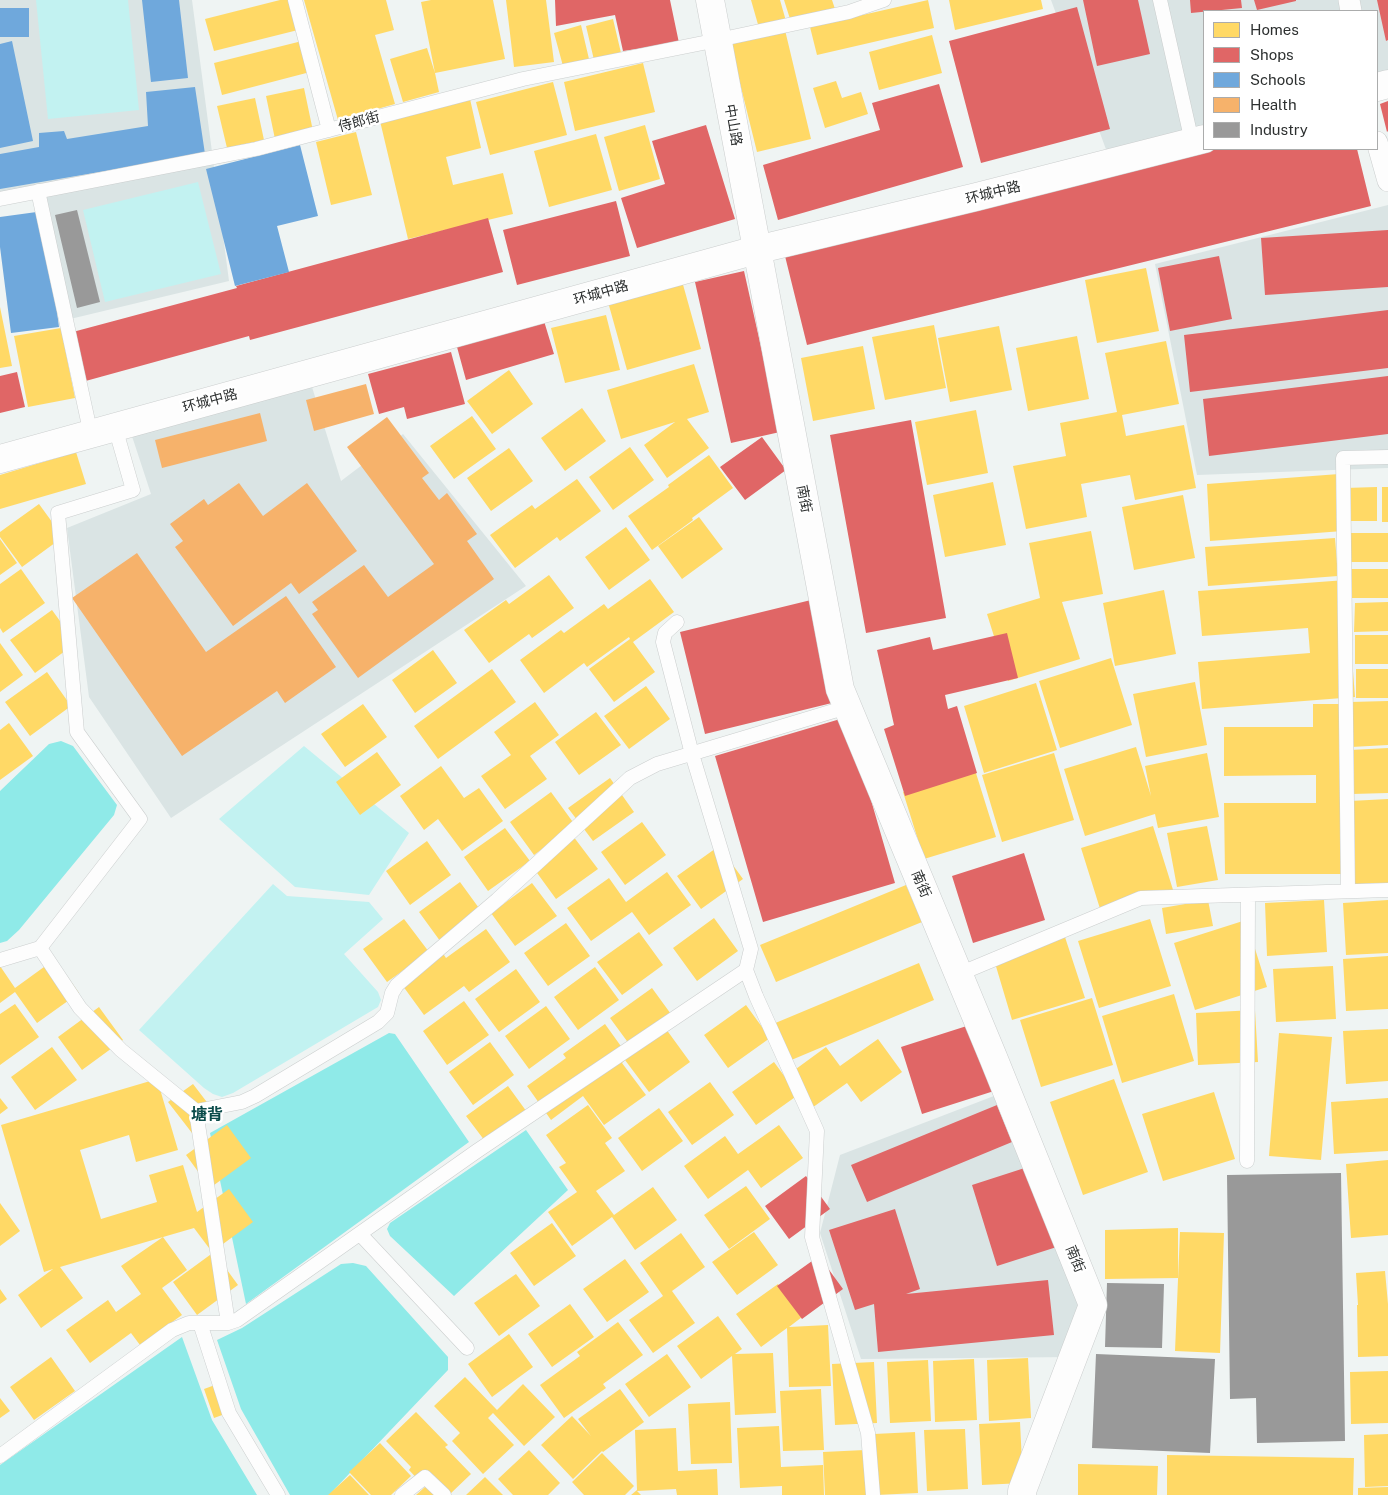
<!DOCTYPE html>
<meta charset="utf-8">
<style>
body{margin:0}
#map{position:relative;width:1388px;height:1495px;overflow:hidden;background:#eff4f3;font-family:"Public Sans",sans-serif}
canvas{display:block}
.legend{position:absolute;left:1203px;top:10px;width:175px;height:140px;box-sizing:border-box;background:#fff;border:1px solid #abacac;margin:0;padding:6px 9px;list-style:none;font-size:15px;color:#2d3030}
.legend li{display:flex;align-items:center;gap:10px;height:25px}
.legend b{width:25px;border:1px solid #abacac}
</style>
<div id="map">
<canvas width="1388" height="1495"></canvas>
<ul class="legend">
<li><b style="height:14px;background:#ffd966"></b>Homes</li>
<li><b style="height:14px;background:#e06666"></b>Shops</li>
<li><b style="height:14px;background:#6fa8dc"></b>Schools</li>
<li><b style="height:14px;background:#f6b26b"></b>Health</li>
<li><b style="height:14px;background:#999"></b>Industry</li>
</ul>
</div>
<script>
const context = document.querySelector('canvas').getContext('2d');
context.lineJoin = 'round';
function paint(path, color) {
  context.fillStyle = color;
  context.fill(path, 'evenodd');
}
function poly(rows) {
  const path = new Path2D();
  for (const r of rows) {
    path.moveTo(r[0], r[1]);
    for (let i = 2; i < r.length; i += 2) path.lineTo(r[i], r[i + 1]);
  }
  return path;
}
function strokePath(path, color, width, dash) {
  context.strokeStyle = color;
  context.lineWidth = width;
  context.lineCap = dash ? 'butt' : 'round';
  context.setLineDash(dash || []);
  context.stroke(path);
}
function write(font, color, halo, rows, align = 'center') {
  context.font = font + ' "Public Sans","Noto Sans SC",sans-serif';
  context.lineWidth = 5;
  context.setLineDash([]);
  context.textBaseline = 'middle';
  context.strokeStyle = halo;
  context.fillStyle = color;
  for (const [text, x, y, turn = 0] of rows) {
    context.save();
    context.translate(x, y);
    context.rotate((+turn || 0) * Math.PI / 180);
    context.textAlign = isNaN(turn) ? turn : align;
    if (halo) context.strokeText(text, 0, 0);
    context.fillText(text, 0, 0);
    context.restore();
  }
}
paint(poly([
 [0,0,192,0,229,281,66,320,38,191,0,199],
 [1051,0,1388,0,1388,84,1377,87,1377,11,1204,11,1204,139,1111,163],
 [1388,205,1388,468,1197,475,1155,264],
 [308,374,341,481,403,434,526,586,171,818,89,697,67,528,151,494,128,424],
 [1007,1091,1093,1305,1074,1357,861,1359,820,1233,840,1155]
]), '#dae4e4');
paint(poly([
 [36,0,128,0,139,110,48,119],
 [198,182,221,274,105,302,83,210],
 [304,746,409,833,369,895,295,887,219,819],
 [273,884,287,896,369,902,383,919,344,954,378,992,381,1000,378,1007,233,1093,222,1097,213,1094,204,1088,139,1030]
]), '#c2f2f1');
paint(poly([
 [61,741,73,746,117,805,114,815,19,930,7,941,0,943,0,791,49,744],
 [389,1033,395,1034,469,1142,246,1304,210,1133],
 [526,1130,568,1190,454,1296,390,1236,387,1229,390,1223],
 [353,1263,366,1266,448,1357,448,1370,329,1495,290,1495,241,1409,217,1340,242,1328,341,1264],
 [182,1337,212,1420,257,1495,0,1495,0,1465]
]), '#8feae8');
paint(poly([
 [280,0,298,0,306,28,214,51,205,19],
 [304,0,386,0,394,30,375,35,395,104,338,120],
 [431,0,493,0,505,59,435,73,421,2],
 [506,0,546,0,554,62,514,67],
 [751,0,780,0,786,21,759,28],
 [784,0,832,0,835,9,791,22],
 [928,0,934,28,817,55,810,27],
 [949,0,1041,0,1043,9,955,30],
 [613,19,621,53,594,60,586,26],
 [581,25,589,59,563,66,554,33],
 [785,30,811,139,757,152,730,43],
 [932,35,942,73,879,90,869,52],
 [306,40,314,71,222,95,214,63],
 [427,48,435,73,439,92,403,102,390,59],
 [643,63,655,112,575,131,564,82],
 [836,81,842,98,861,92,868,114,825,128,813,88],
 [553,82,567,135,490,155,476,102],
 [304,88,313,131,275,139,266,96],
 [255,98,264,140,227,148,217,106],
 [470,99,481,148,446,157,453,185,503,173,513,214,408,239,380,121],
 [645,125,660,179,619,191,604,137],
 [356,132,372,195,331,205,316,142],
 [596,134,612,190,549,207,534,151],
 [1146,268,1159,331,1097,343,1085,280],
 [682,281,701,349,627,370,608,302],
 [0,307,12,366,0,368],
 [606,315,620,370,565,383,551,328],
 [934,325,946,388,885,400,872,337],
 [999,326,1012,390,950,402,938,338],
 [61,328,75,398,28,407,14,336],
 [1077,336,1089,399,1028,411,1016,348],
 [1166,341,1179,404,1122,415,1126,436,1184,425,1196,488,1135,500,1130,475,1081,484,1087,517,1026,529,1013,466,1066,456,1060,423,1117,412,1105,353],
 [863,346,875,409,813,421,801,358],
 [694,364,709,412,687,419,709,448,667,478,644,445,675,422,621,439,607,390],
 [509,370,533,404,492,434,467,401],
 [582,408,606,441,565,471,541,438],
 [976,410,988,473,927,485,915,422],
 [472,416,496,449,454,479,430,446],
 [630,447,654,480,613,510,589,477],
 [509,448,533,481,491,511,467,478],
 [76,452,86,484,0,509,0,475],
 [709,455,733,488,692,518,693,520,652,550,628,516,669,487,668,485],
 [1339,474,1343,531,1210,541,1207,484],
 [577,479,601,511,560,541,557,537,515,568,490,535,532,505,535,509],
 [993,482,1006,545,945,557,933,495],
 [1377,487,1377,521,1345,521,1345,488],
 [1382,487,1388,487,1388,522,1382,522],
 [1183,495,1195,558,1134,570,1122,507],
 [39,504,63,537,22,567,0,537,0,532],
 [699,517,723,549,682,579,658,546],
 [626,527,650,560,609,590,585,557],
 [1091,531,1103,594,1062,602,1080,659,1008,681,987,614,1040,598,1029,543],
 [1346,533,1388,533,1388,562,1346,562],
 [1335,538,1338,576,1208,586,1205,547],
 [0,539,17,563,0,575],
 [21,569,45,603,3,633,0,628,0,584],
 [1349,569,1388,569,1388,598,1350,598],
 [549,575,574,608,532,638,529,634,489,663,464,630,506,600,509,604],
 [650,579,674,612,633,642,655,672,614,702,589,669,630,639,629,637,587,667,584,663,544,693,520,660,561,630,564,633,604,604,608,609],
 [1346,580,1355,697,1202,709,1198,662,1310,653,1308,628,1202,636,1198,591],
 [1164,590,1176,654,1115,666,1103,603],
 [1388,602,1388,631,1354,632,1355,603],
 [52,610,76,643,35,673,10,640],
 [1355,635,1388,635,1388,664,1355,664],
 [0,643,23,675,0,692],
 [433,650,457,683,415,713,392,680],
 [1111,658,1132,725,1060,748,1039,681],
 [492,669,516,702,438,759,414,726],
 [1356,669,1388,669,1388,698,1356,698],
 [47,672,71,706,30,736,5,702],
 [1195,682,1207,745,1146,757,1133,694],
 [1036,683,1057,750,984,773,964,706],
 [646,686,670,719,629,749,604,716],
 [1388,701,1388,745,1351,747,1350,702],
 [535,702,559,735,530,756,547,779,505,809,481,776,511,755,494,732],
 [363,704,387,737,345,767,321,734],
 [1313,704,1341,704,1341,874,1225,874,1224,803,1316,803,1316,775,1224,776,1224,727,1313,727],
 [596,712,621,745,579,775,555,742],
 [9,723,33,756,0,780,0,730],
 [1136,747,1151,796,1145,766,1207,753,1219,817,1158,828,1155,814,1085,836,1064,769],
 [1388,748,1388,793,1352,794,1350,750],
 [377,752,401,785,360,815,336,782],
 [1054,753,1074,820,1002,842,982,775],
 [441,766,464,798,479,788,503,821,462,851,438,819,424,830,400,796],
 [975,770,996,837,924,859,903,792],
 [610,778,634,812,593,841,568,808],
 [551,792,575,825,534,855,510,822],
 [1388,799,1388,889,1353,890,1350,801],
 [642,822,666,855,625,885,601,852],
 [1153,826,1174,893,1102,915,1081,848],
 [1207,826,1218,880,1177,887,1167,833],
 [505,828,530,861,488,891,464,857],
 [573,836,598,869,556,899,532,866],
 [427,841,451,875,410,905,386,871],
 [719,846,743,879,701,909,677,876],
 [667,872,691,905,649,935,632,912,591,941,567,908,609,878,626,902],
 [460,882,484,915,443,945,419,912],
 [532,883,557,916,515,946,491,913],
 [906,885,922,922,776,982,760,945],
 [1208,900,1213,926,1166,934,1162,908],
 [1324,900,1327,952,1267,956,1265,903],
 [1388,900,1388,953,1346,955,1343,903],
 [714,918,738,951,697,981,673,948],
 [404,919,429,952,387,982,363,949],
 [1150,919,1171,986,1099,1008,1078,941],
 [1246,920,1267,987,1195,1010,1174,943],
 [566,923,590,956,548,986,524,953],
 [486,929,510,962,469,992,464,986,424,1015,400,982,442,952,446,958],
 [1063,931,1085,998,1012,1020,992,953],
 [639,932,663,965,622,995,597,962],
 [1388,956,1388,1009,1346,1011,1343,959],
 [55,959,79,993,37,1023,15,992,0,1003,0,966,15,988],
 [919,963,934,1000,789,1061,773,1024],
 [1333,966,1336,1019,1276,1022,1273,969],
 [595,967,619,1000,578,1030,554,997],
 [516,969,540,1002,499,1032,475,999],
 [652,988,676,1021,666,1029,690,1062,649,1092,625,1060,622,1063,646,1095,604,1125,583,1096,551,1120,527,1086,566,1058,563,1054,605,1024,628,1056,635,1052,610,1018],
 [1174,994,1194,1061,1122,1083,1102,1016],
 [1092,998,1113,1065,1041,1087,1020,1020],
 [464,1001,489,1035,447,1065,423,1031],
 [15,1004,39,1037,0,1065,0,1014],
 [746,1005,770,1038,728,1068,704,1035],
 [546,1006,570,1039,529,1069,505,1036],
 [99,1007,123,1040,82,1070,58,1037],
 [1255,1010,1258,1062,1198,1065,1196,1013],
 [1388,1029,1388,1081,1346,1084,1343,1031],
 [1279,1033,1332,1037,1321,1160,1269,1156],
 [878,1039,902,1072,861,1102,847,1083,809,1110,798,1095,756,1125,732,1092,774,1062,785,1077,826,1047,840,1066],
 [490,1042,514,1075,473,1105,449,1072],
 [52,1047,77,1080,35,1110,11,1077],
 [157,1079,178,1150,136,1162,129,1135,80,1150,101,1219,157,1202,149,1175,183,1165,197,1212,229,1189,253,1222,212,1252,194,1228,60,1267,83,1298,41,1328,18,1295,53,1269,44,1272,1,1125],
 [1114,1079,1148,1172,1083,1195,1050,1102],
 [710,1082,734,1115,692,1145,668,1112],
 [193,1084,216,1114,192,1133,168,1102],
 [508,1086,532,1119,491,1149,466,1116],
 [1214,1092,1235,1159,1163,1181,1142,1114],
 [0,1098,8,1108,0,1114],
 [1388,1098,1388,1151,1334,1154,1331,1102],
 [588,1105,612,1138,605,1143,625,1171,596,1191,614,1215,653,1187,677,1220,635,1250,612,1217,572,1246,548,1212,577,1192,559,1167,566,1163,546,1135],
 [659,1108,683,1141,642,1171,618,1138],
 [227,1125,251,1158,210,1188,186,1155],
 [779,1125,803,1158,761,1188,748,1170,708,1199,684,1166,725,1136,738,1154],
 [1388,1160,1388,1235,1351,1238,1346,1164],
 [746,1186,770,1219,729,1249,704,1215],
 [0,1203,20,1231,0,1246],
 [552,1223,576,1256,534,1286,510,1253],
 [1178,1228,1178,1278,1105,1279,1105,1230],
 [754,1232,778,1265,737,1295,712,1262],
 [1180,1232,1224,1233,1220,1353,1175,1351],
 [681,1233,705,1267,672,1291,695,1323,653,1353,629,1320,663,1296,640,1263],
 [163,1237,187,1270,162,1288,182,1315,140,1345,131,1333,90,1363,66,1330,108,1300,116,1312,141,1294,121,1266],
 [214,1252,238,1285,197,1315,173,1282],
 [625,1259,649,1292,607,1322,583,1289],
 [1385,1271,1388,1304,1388,1356,1358,1357,1357,1305,1358,1305,1356,1273],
 [516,1274,540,1306,499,1336,474,1303],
 [778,1284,802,1317,789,1327,828,1325,831,1386,789,1387,787,1328,761,1347,736,1314],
 [0,1289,7,1299,0,1304],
 [570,1304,594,1337,552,1367,528,1334],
 [718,1316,742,1349,735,1354,773,1353,776,1413,735,1415,732,1356,701,1379,677,1346],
 [618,1322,643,1355,603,1384,606,1388,564,1418,540,1385,580,1356,577,1352],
 [509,1334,533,1367,492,1397,468,1364],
 [667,1354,691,1387,649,1417,625,1384],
 [51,1357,75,1391,34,1420,10,1387],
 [1028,1358,1031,1418,989,1421,987,1360],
 [974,1359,977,1420,935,1422,933,1361],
 [928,1360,931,1421,890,1423,887,1362],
 [874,1362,877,1423,835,1425,832,1364],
 [1388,1371,1388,1423,1351,1424,1350,1372],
 [465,1377,497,1410,523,1384,555,1417,524,1446,493,1413,488,1418,514,1445,483,1474,452,1441,460,1433,434,1406],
 [215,1385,225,1414,214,1418,204,1389],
 [620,1389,644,1422,603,1452,602,1451,573,1479,541,1445,572,1416,591,1436,578,1419],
 [821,1389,824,1450,783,1451,780,1391],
 [0,1398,10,1411,0,1418],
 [730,1402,732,1463,691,1464,688,1404],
 [416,1412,448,1445,445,1447,471,1474,449,1495,416,1495,425,1487,409,1470,411,1467,386,1441],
 [1020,1422,1023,1483,982,1485,979,1424],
 [779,1426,781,1467,823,1465,824,1495,782,1495,782,1486,740,1488,737,1428],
 [676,1428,678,1471,717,1469,718,1495,677,1495,676,1489,637,1491,641,1495,631,1495,637,1490,635,1430],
 [965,1429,968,1489,927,1491,924,1430],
 [915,1432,918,1493,876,1495,874,1434],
 [1388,1434,1388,1486,1365,1487,1364,1435],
 [380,1443,411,1476,391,1495,371,1495,349,1472],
 [529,1450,560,1483,548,1495,513,1495,498,1479],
 [865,1450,867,1495,825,1495,823,1452],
 [602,1453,634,1486,625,1495,584,1495,572,1482],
 [1167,1455,1354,1458,1353,1495,1167,1495],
 [1078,1464,1158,1466,1157,1495,1078,1495],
 [350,1475,369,1495,328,1495],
 [485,1477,503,1495,466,1495],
 [1388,1487,1388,1495,1358,1495,1358,1488]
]), '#ffd966');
paint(poly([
 [555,0,670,0,679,43,623,51,615,15,556,26],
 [1083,0,1138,0,1150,54,1097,66],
 [1190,0,1241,0,1242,8,1191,13],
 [1254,0,1296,0,1296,1,1257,10],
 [1377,0,1388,0,1388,40,1386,41],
 [1077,7,1110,129,981,163,949,41],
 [939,84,963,167,778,220,763,165,880,130,872,103],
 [1388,101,1388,131,1387,132,1380,104],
 [706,125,735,219,637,248,621,198,665,184,652,141],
 [1204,149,1357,149,1371,206,807,345,784,252],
 [616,201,630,256,517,285,503,230],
 [488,218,503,272,250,340,249,336,82,382,69,333,237,288,236,286],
 [1388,230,1388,287,1265,295,1261,238],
 [1219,256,1232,319,1170,331,1158,268],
 [744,271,780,432,731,443,695,282],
 [1388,310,1388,368,1190,392,1184,335],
 [544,321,554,354,466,380,457,347],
 [451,352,465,404,407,419,404,407,379,414,368,374],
 [17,372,25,407,0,413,0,376],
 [1388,376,1388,434,1209,456,1203,399],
 [911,420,946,618,866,633,830,435],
 [762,437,786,470,745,500,720,467],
 [811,600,836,702,705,734,680,632],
 [1007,633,1018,678,945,695,948,709,957,706,977,773,905,796,884,729,894,725,877,650,930,637,933,650],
 [847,717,895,883,763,922,715,756],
 [1024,853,1045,920,973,943,952,876],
 [973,1024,994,1091,922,1114,901,1047],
 [997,1105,1012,1142,867,1202,851,1165],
 [1037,1164,1063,1245,997,1266,972,1185],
 [806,1176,830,1209,789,1239,765,1206],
 [895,1209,920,1289,906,1294,1048,1280,1054,1335,878,1352,874,1304,855,1310,829,1230],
 [819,1256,843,1289,802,1319,777,1286]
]), '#e06666');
paint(poly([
 [142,0,179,0,188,78,151,82],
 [0,8,29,8,29,37,0,37],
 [12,41,33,141,0,148,0,44],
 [195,87,205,154,0,189,0,154,39,147,39,133,64,131,67,139,148,126,146,92],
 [300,145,318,216,277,226,289,272,235,286,206,169],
 [44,211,59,327,11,333,0,247,0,217]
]), '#6fa8dc');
paint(poly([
 [366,384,374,414,314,431,306,400],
 [260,413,267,441,162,468,155,440],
 [387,417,429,473,422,478,439,500,447,493,477,534,467,541,494,579,358,678,312,614,318,610,312,602,364,565,388,597,434,564,347,447],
 [239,483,263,516,307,483,357,551,299,594,291,583,233,626,175,547,183,541,170,524,204,499,208,505],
 [137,553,206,652,286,596,336,667,285,703,277,691,182,756,72,598]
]), '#f6b26b');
paint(poly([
 [77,210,100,302,77,308,55,215],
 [1341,1173,1345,1441,1257,1443,1256,1398,1230,1399,1227,1175],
 [1107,1283,1164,1284,1162,1348,1105,1347],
 [1096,1354,1215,1359,1210,1453,1092,1448]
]), '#999');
const service = poly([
 [295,0,329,130],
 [1160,0,1192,142],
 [38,191,91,435],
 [0,199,256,149,523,79,718,40,849,12,884,0],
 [1348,891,1343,458,1388,457],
 [40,948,80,1008,121,1050,196,1111,228,1323],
 [0,960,40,948,140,819,77,732,58,513,133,490,115,427],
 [746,970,756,996,817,1131,812,1237,868,1433,873,1495],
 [959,974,1141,898,1388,890],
 [196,1111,242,1102,255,1096,378,1022,387,1013,392,993,397,985,497,900,630,778,657,764,847,707],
 [1247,1161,1248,895],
 [360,1234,467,1348],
 [200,1323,229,1413,278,1495],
 [0,1456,172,1330,189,1323,228,1323,237,1320,477,1151,746,970,751,949,692,754,663,642,665,633,677,622],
 [402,1495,425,1477,444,1495]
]);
const pedestrian = poly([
 [1349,0,1351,11],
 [1377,142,1388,181]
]);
const minor = poly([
 [710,0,840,689,993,1057,1093,1305,1022,1491,1022,1495],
 [1377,87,1388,84],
 [0,459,756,250,976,197,1204,139]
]);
strokePath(service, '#cbcece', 15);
strokePath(pedestrian, '#cbcece', 22);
strokePath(minor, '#cbcece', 29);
strokePath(service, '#fdfdfd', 14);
strokePath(pedestrian, '#fdfdfd', 21);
strokePath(minor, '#fdfdfd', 28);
write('14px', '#2d3030', '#fff', [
 ["侍郎街",359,122,-15],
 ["中山路",733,125,80],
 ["环城中路",993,193,-14],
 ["环城中路",601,293,-16],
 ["环城中路",210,401,-15],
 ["南街",804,499,79],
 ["南街",921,884,67],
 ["南街",1075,1259,68]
]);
write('bold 16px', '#0a4b4a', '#fff', [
 ["塘背",207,1115]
]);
</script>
